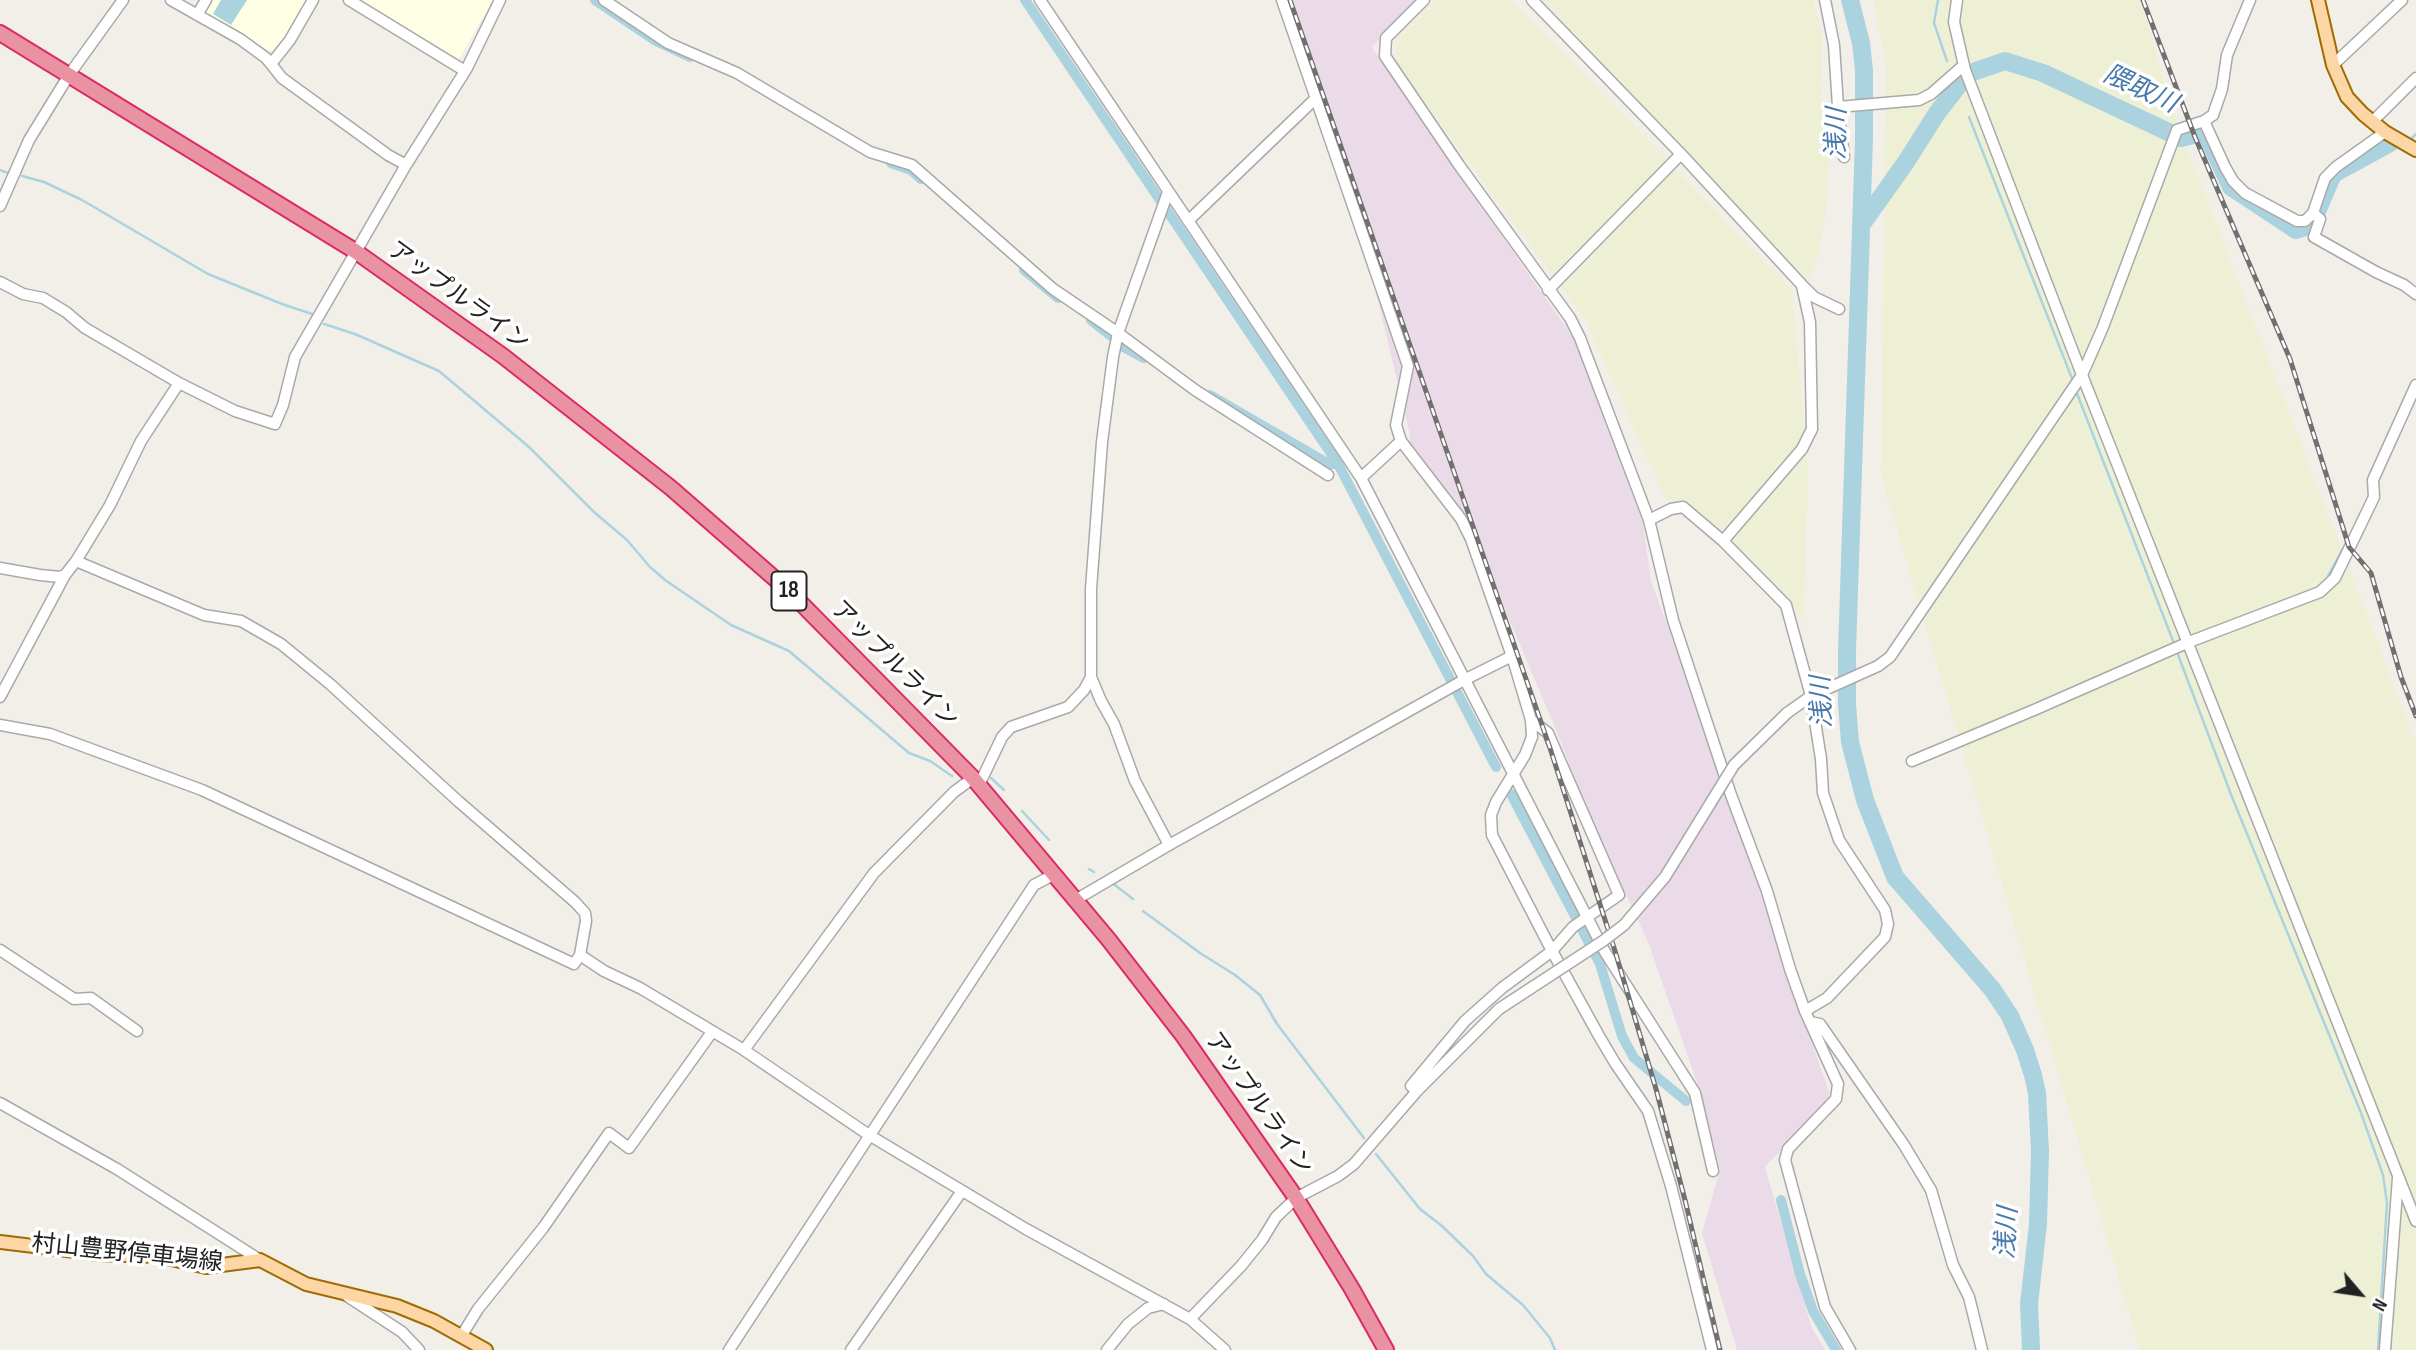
<!DOCTYPE html>
<meta charset="utf-8">
<style>
body{margin:0}
#map{position:relative;width:2416px;height:1350px;overflow:hidden;background:#f2efe9;font-family:"Sofia Sans Condensed",sans-serif}
canvas{display:block}
.north{position:absolute;left:2325px;top:1259px;width:70px;height:70px;-webkit-text-stroke:5px #fff;paint-order:stroke;rotate:119deg;font-size:19px;font-weight:700;line-height:28px;text-align:center;color:#222}
.north::after{content:'';display:block;margin:auto;width:24px;height:32px;background:#222;clip-path:polygon(50% 0,100% 100%,50% 72%,0 100%)}
</style>
<div id="map">
<canvas width="2416" height="1350"></canvas>
<div class="north">N</div>
</div>
<script>
const context = document.querySelector('canvas').getContext('2d');
context.lineJoin = 'round';
function paint(path, color) {
  context.fillStyle = color;
  context.fill(path, 'evenodd');
}
function poly(rows) {
  const path = new Path2D();
  for (const r of rows) {
    path.moveTo(r[0], r[1]);
    for (let i = 2; i < r.length; i += 2) path.lineTo(r[i], r[i + 1]);
  }
  return path;
}
function strokePath(path, color, width, dash) {
  context.strokeStyle = color;
  context.lineWidth = width;
  context.lineCap = dash ? 'butt' : 'round';
  context.setLineDash(dash || []);
  context.stroke(path);
}
function write(font, color, halo, rows, align = 'center') {
  context.font = font + ' "Sofia Sans Condensed","Noto Sans JP",sans-serif';
  context.lineWidth = 7;
  context.setLineDash([]);
  context.textBaseline = 'middle';
  context.strokeStyle = halo;
  context.fillStyle = color;
  for (const [text, x, y, turn = 0] of rows) {
    context.save();
    context.translate(x, y);
    context.rotate((+turn || 0) * Math.PI / 180);
    context.textAlign = isNaN(turn) ? turn : align;
    if (halo) context.strokeText(text, 0, 0);
    context.fillText(text, 0, 0);
    context.restore();
  }
}
paint(poly([
 [1284,0,1417,0,1372,47,1429,132,1575,340,1643,524,1651,581,1696,704,1831,1098,1765,1167,1811,1326,1825,1350,1737,1350,1702,1233,1720,1170,1701,1094,1648,942,1586,808,1559,737,1472,531,1410,445,1410,435,1365,246]
]), '#ebdbe8');
paint(poly([
 [210,0,307,0,274,53,202,14],
 [360,0,493,0,459,59]
]), '#ffffe5');
paint(poly([
 [1435,0,1513,0,1792,290,1808,467,1804,622,1788,599,1688,505,1665,499,1585,319,1398,67,1395,41],
 [1543,0,1813,0,1823,36,1821,87,1830,143,1826,209,1819,251,1808,282],
 [1873,0,2141,0,2169,101,2416,743,2416,1350,2140,1350,1881,475,1886,64]
]), '#eef0d5');
paint(poly([
 [221,0,247,0,231,25,213,14]
]), '#aad3df');
strokePath(poly([
 [1938,0,1934,23,1947,61],
 [1969,117,2073,381],
 [2411,139,2416,134],
 [0,170,8,173],
 [22,176,44,182,82,200,208,274,282,304,312,314],
 [324,324,355,334,439,371,529,447,594,512,627,540,650,567,665,580,731,625,789,651,909,753,930,761,952,776],
 [2076,391,2175,646],
 [2328,576,2351,534],
 [2177,652,2232,797,2361,1113,2383,1175,2387,1203,2378,1350],
 [991,778,1004,790],
 [1022,811,1049,840],
 [1089,869,1094,872],
 [1111,882,1133,899],
 [1143,911,1200,953,1235,975,1260,995,1277,1024,1364,1138],
 [1376,1154,1420,1209,1442,1226,1473,1256,1486,1274,1523,1305,1550,1338,1555,1350]
]), '#aad3df', 2.5);
strokePath(poly([
 [595,0,656,41,690,57],
 [1025,0,1338,464,1496,767],
 [891,163,911,170,921,179],
 [1024,270,1058,298],
 [1091,320,1111,336],
 [1122,346,1144,358],
 [1210,395,1329,464,1338,464],
 [1511,794,1600,964,1622,1036,1634,1058,1686,1101],
 [1781,1200,1800,1274,1813,1311,1836,1350]
]), '#aad3df', 10);
strokePath(poly([
 [1850,0,1861,43,1864,70,1864,139,1847,651,1847,704,1850,742,1865,800,1895,877,1992,989,2010,1016,2025,1050,2033,1075,2037,1093,2040,1151,2038,1224,2029,1304,2031,1350],
 [1862,224,1906,162,1937,113,1962,81,1970,73,2005,61,2043,73,2181,138,2205,132,2231,187,2296,230,2308,226,2313,221,2333,174,2390,143]
]), '#aad3df', 18);
const minor = poly([
 [171,0,240,39,266,58,271,64,290,40,313,0],
 [349,0,465,71],
 [604,0,668,43,737,73,870,152,912,165,1053,289,1118,333,1195,390,1328,475],
 [1040,0,1361,478,1605,952,1695,1093,1713,1171],
 [1282,0,1408,366,1396,425,1401,441,1461,519,1471,539,1512,656,1531,720,1532,737,1525,755,1496,802,1491,815,1492,835,1552,951,1599,1036,1615,1063,1648,1111,1671,1186,1712,1350],
 [1424,0,1386,38,1385,56,1459,165,1570,318,1580,338,1649,520,1673,620,1731,795,1767,891,1790,969,1805,1011,1838,1084,1836,1099,1788,1149,1785,1160,1825,1307,1850,1350],
 [1532,0,1681,154,1802,285,1814,297,1839,309],
 [1825,0,1834,45,1838,107,1844,157],
 [1957,0,1954,22,1965,70,2082,375,2416,1221],
 [197,15,206,0],
 [271,64,282,78,388,155,406,165],
 [2333,65,2402,0],
 [1838,107,1919,100,1931,94,1964,65],
 [2204,121,2225,167,2233,181,2245,193,2297,221,2305,221,2313,213,2320,219,2314,237,2376,272,2404,285,2416,294],
 [2372,122,2416,78],
 [0,206,29,140,69,75,123,0],
 [2313,213,2325,178,2336,167,2385,132],
 [1188,221,1316,98],
 [0,282,23,294,43,298,66,312,85,328,179,383,235,411,275,424,283,405,295,357,406,165,467,68,500,0],
 [1548,290,1681,154],
 [1361,478,1401,441],
 [1649,520,1671,509,1683,507,1723,541,1786,605,1811,696,1821,759,1823,793,1839,840,1885,910,1888,924,1885,937,1827,998,1805,1011],
 [1723,541,1802,449,1812,429,1810,322,1802,286],
 [0,568,40,575,60,577,65,575],
 [1091,677,1101,701,1114,724,1135,781,1169,845],
 [0,697,65,575,76,561,110,505,141,441,179,383],
 [1787,713,1811,696,1878,666,1890,657,2082,375,2103,327,2177,130,2204,121,2213,115,2222,89,2227,55,2250,0],
 [0,725,50,734,202,790,574,964,580,955,586,921,585,913,575,902,458,801,330,684,281,644,241,621,204,615,76,561],
 [1912,761,2034,710,2189,642,2320,592,2335,578,2374,497,2373,480,2416,385],
 [979,785,1002,737,1011,727,1068,707,1084,690,1091,677,1091,589,1102,442,1113,357,1118,333,1168,192],
 [1077,899,1169,845,1464,680,1512,656],
 [0,950,74,999,91,998,137,1031],
 [580,955,604,971,640,988,744,1050,869,1135,1026,1229,1190,1319,1225,1350],
 [1810,1022,1820,1024,1904,1145,1931,1190,1953,1265,1969,1297,1982,1350],
 [744,1050,874,873,954,792,973,778],
 [1417,1091,1411,1086,1465,1021,1502,988,1552,951,1573,927,1619,895,1548,733,1531,720],
 [0,1103,117,1169,260,1260],
 [347,1296,402,1332,419,1350],
 [1190,1319,1241,1266,1262,1240,1276,1217,1296,1198,1338,1176,1354,1164,1417,1091,1499,1009],
 [462,1335,478,1309,543,1228,609,1133,629,1148,712,1032],
 [729,1350,1034,885,1055,874],
 [851,1350,962,1191],
 [1107,1350,1128,1324,1148,1308,1164,1304],
 [2385,1350,2398,1178]
]);
const major = poly([
 [2318,0,2333,65,2347,97,2363,114,2385,132,2416,150],
 [0,1242,99,1254,158,1256,206,1267,260,1260,306,1284,397,1306,434,1321,486,1350]
]);
const highway = poly([
 [0,33,355,251,503,356,671,488,789,591,973,778,1109,940,1184,1037,1296,1198,1352,1289,1386,1350]
]);
strokePath(minor, '#a9a9a9', 13);
strokePath(major, '#a06b00', 16);
strokePath(highway, '#dc2a67', 18);
strokePath(minor, '#fff', 10);
strokePath(major, '#fcd6a4', 12);
strokePath(highway, '#e892a2', 14);
const rail = poly([
 [1290,0,1550,748,1615,951,1656,1089,1686,1204,1720,1350],
 [2143,0,2195,137,2290,359,2349,547,2371,573,2401,677,2416,716]
]);
strokePath(rail, '#707070', 5);
strokePath(rail, '#fff', 2.5, [8]);
const minorBridge = poly([
 [1499,1009,1603,941,1624,925,1665,877,1734,765,1787,713]
]);
strokePath(minorBridge, '#a9a9a9', 13, []);
strokePath(minorBridge, '#fff', 10);
for (const [x, y, w] of [
 [789,591,35]
]) {
  const box = new Path2D();
  box.roundRect(x - w / 2, y - 19.5, w, 39, 5);
  context.fillStyle = '#fff';
  context.fill(box);
  strokePath(box, '#222', 2);
}
write('bold 23px', '#222', null, [
 ["18",789,591]
]);
write('24px', '#222', '#fff', [
 ["アップルライン",458,297,36],
 ["アップルライン",894,665,45],
 ["アップルライン",1258,1104,55],
 ["村山豊野停車場線",127,1254,6]
]);
write('italic 26px', '#4a7aab', '#fff', [
 ["隈取川",2140,90,25],
 ["浅川",1838,134,-89],
 ["浅川",1823,702,-92],
 ["浅川",2008,1233,-86]
]);
</script>
